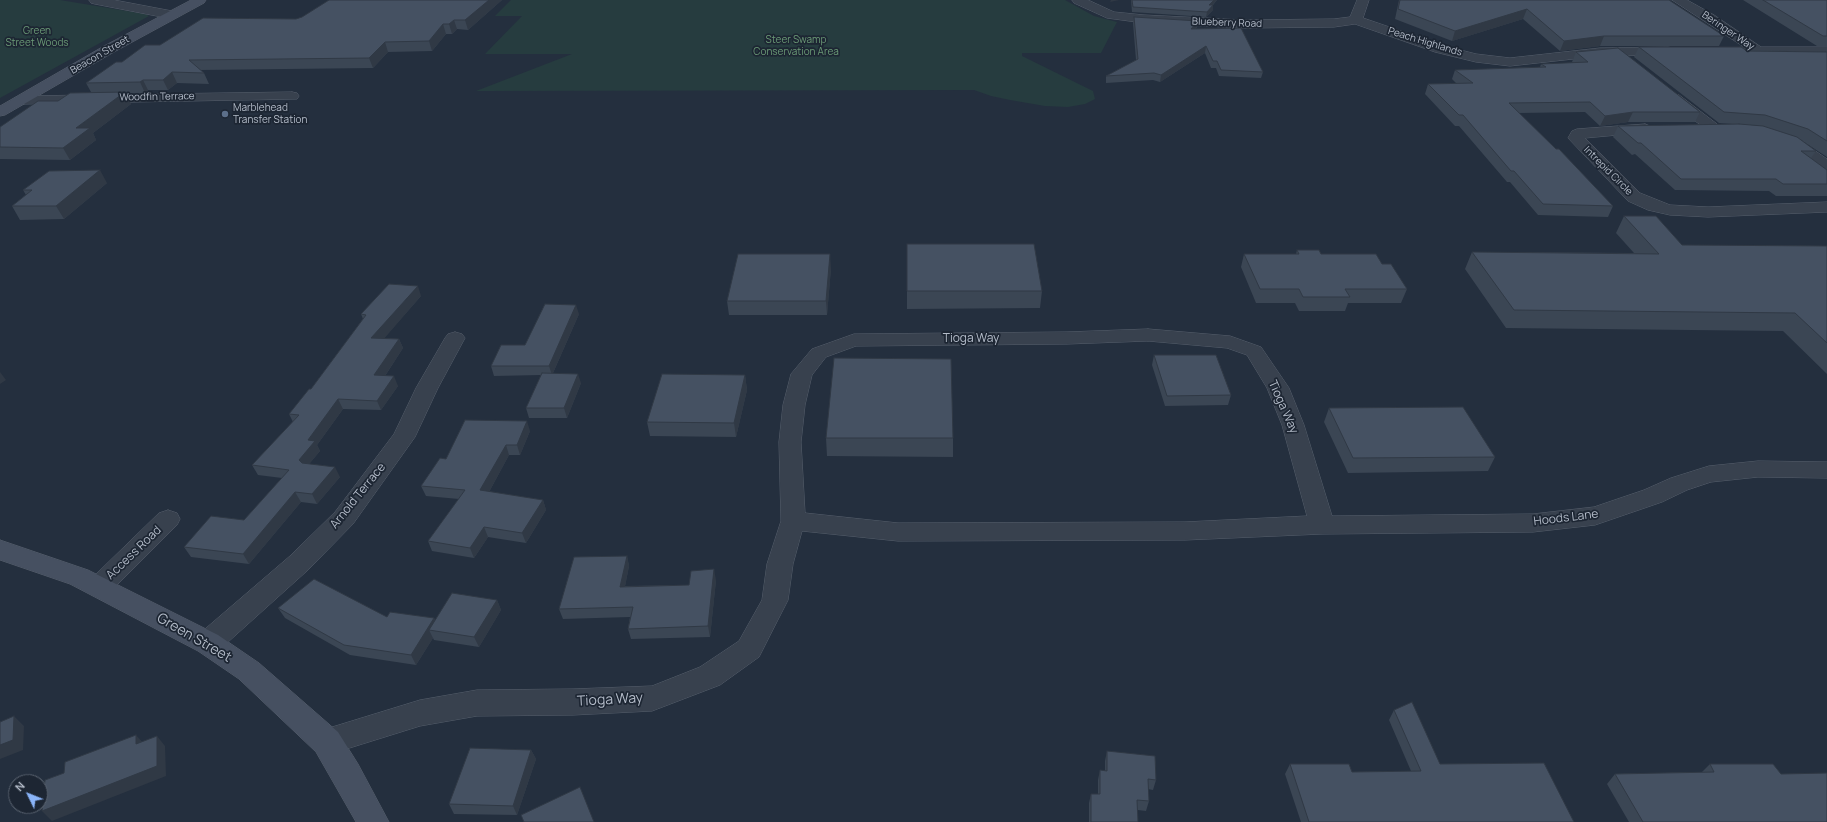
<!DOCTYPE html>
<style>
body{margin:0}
#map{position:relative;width:1827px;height:822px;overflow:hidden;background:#242f3e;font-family:Manrope,sans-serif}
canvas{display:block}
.north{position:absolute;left:8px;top:774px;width:40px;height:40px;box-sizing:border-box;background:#1d2633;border:1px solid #59626f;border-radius:50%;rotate:313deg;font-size:11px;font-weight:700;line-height:16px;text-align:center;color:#b4bcc9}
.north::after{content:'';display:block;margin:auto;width:14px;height:18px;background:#8ab4f8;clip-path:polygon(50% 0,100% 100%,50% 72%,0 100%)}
</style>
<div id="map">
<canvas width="1827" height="822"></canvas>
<div class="north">N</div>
</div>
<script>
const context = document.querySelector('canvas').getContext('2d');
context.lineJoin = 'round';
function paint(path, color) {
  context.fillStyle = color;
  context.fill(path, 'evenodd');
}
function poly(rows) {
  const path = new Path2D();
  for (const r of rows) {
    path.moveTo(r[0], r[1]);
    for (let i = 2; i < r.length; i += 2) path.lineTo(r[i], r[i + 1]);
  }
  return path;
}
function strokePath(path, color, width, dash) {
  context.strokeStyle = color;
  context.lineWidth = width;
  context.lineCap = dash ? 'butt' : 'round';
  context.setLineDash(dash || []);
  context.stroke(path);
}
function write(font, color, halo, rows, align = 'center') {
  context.font = font + ' Manrope,sans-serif';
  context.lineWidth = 3.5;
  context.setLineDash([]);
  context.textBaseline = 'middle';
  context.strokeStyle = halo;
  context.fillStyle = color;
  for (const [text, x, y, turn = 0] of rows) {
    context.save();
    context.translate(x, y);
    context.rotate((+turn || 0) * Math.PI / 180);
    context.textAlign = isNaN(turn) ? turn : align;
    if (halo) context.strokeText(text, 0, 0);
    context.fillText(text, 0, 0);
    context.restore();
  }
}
paint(poly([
 [0,0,60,0,145,14,149,16,0,98],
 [511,0,1065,0,1094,16,1117,22,1101,53,1022,53,1022,56,1093,91,1095,99,1085,104,1068,107,1045,106,1010,100,991,96,974,90,476,91,572,54,485,54,522,16,495,16]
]), '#263c3f');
const street = poly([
 [89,0,114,0,172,11,176,12,178,15,176,18,172,19,95,4,91,3,89,0],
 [1072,0,1088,0,1114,12,1144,15,1245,20,1334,19,1350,17,1357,0,1369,0,1363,18,1445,46,1476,54,1510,58,1600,48,1668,47,1673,48,1675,51,1673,54,1668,55,1600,56,1510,66,1476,62,1435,52,1355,24,1334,27,1245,28,1144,23,1107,18,1074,3,1072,0],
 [1672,0,1687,0,1714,15,1761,47,1827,47,1827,55,1733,54,1731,51,1733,48,1744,47,1672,0],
 [292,92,297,93,299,96,297,99,23,104,18,103,16,100,18,97,23,96,292,92],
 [1674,94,1679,95,1717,124,1720,127,1717,130,1712,132,1707,130,1669,101,1667,98,1669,95,1674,94],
 [1645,124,1650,126,1653,129,1650,132,1585,138,1640,193,1670,205,1708,207,1827,202,1827,212,1708,217,1670,215,1648,210,1628,201,1568,138,1572,131,1577,129,1645,124],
 [1788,136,1801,141,1827,159,1827,171,1821,169,1791,147,1783,144,1780,141,1783,138,1788,136],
 [1148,329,1230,336,1261,347,1289,388,1304,425,1332,516,1533,514,1594,507,1644,490,1671,478,1709,466,1758,461,1827,462,1827,478,1758,477,1711,482,1687,490,1662,502,1595,525,1533,532,1322,534,1185,540,898,541,802,531,793,564,788,600,759,657,720,685,652,711,573,715,477,716,420,726,327,755,316,752,312,742,316,732,420,700,477,690,573,689,652,686,700,667,739,641,762,600,767,564,781,521,779,442,783,405,791,374,812,349,854,334,1067,332,1148,329],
 [1148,341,1227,348,1247,355,1267,388,1282,425,1307,516,1185,522,898,523,805,513,801,442,805,405,812,375,826,357,856,346,1067,344,1148,341],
 [455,332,462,334,465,338,438,388,415,437,353,524,308,570,218,651,208,654,198,651,194,643,198,635,290,556,335,512,394,434,416,388,445,338,448,334,455,332],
 [168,510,177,513,180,519,177,525,108,594,99,597,90,594,86,587,90,580,159,513,168,510]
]);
const secondary = poly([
 [191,0,206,0,204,3,114,52,5,115,0,116,0,106,104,46,191,0],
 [0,540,88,570,218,635,259,663,338,732,358,764,389,822,356,822,316,752,239,679,198,651,70,584,0,560,0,540]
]);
strokePath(street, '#565f6c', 1);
strokePath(secondary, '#565f6c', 1);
paint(street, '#38414e');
paint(secondary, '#465061');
paint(poly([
 [502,0,468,30,457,29,452,34,446,34,432,51,388,52,373,68,200,70,204,73,209,84,177,83,168,90,148,90,145,93,125,93,131,104,93,133,96,140,70,160,0,159,0,127,91,92,86,83,122,62,160,45,296,19],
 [1131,0,1217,0,1213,5,1213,10,1206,17,1132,12],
 [1399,0,1671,0,1670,1,1724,36,1719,46,1600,46,1560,51,1523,19,1452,41,1395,19],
 [1743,0,1827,0,1827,46,1817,46],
 [1134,17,1198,21,1197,27,1196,29,1263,72,1261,78,1219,76,1216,68,1211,68,1205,53,1160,82,1153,80,1106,83,1106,76,1136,60,1133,23],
 [1639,47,1827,52,1827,157,1801,140,1800,139,1816,151,1811,158,1827,170,1827,196,1776,196,1769,191,1675,190,1635,154,1632,155,1613,137,1618,126,1761,126,1759,126,1719,123,1634,57],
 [1576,52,1700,112,1695,122,1628,122,1600,126,1585,112,1519,113,1613,206,1608,217,1538,215,1510,182,1507,182,1459,126,1455,126,1425,94,1428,84,1457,84,1452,79,1455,70,1540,67,1541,64,1574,63,1572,62],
 [107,183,64,219,20,220,12,206,26,195,23,190],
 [1624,216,1682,245,1827,246,1827,374,1783,331,1506,328,1465,269,1472,252,1634,253,1616,233],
 [907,244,1042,291,1040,308,907,309],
 [1297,250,1382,264,1407,289,1401,303,1348,303,1345,311,1299,311,1295,303,1256,303,1241,267,1244,254,1296,254],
 [831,268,827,315,729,315,727,301],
 [421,296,384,338,399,339,403,348,385,376,398,386,381,410,343,409,317,445,320,451,309,464,340,477,317,504,301,502,249,564,191,557,184,547,244,520,282,478,258,475,252,465,293,422,289,414,311,389,363,319,361,314],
 [579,314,553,373,581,383,567,418,529,418,526,408,541,375,494,376,491,366,525,345],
 [1154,355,1231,395,1228,405,1165,406,1152,365],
 [745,375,747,390,736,437,650,436,647,422],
 [1329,408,1495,457,1488,471,1348,473,1324,422],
 [530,431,520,455,509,455,489,492,543,500,546,510,526,543,488,537,474,558,432,551,428,541,459,499,426,496,421,486,446,459],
 [826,438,953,438,953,457,827,456],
 [627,556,629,566,625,586,689,585,716,580,710,637,631,639,628,629,630,617,563,619,559,609],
 [497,600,501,610,479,647,434,640,433,638,416,665,350,655,285,618,278,608,387,617,434,618,435,620],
 [1394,710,1440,764,1574,822,1301,822,1285,774,1290,764,1352,772,1411,771,1389,720],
 [531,750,536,759,517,815,454,814,449,804],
 [1107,751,1156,780,1153,790,1148,789,1149,801,1146,811,1138,810,1138,822,1089,822,1089,803,1091,794,1098,794,1098,780,1100,770,1105,771,1105,761],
 [1710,764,1781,774,1827,822,1629,822,1607,784,1615,774,1702,772]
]), '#3b4654');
paint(poly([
 [489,0,502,0,468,30,465,20],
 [1111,0,1119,0,1110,2],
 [1214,0,1217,0,1208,10,1209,5],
 [1213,5,1213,10,1206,17,1207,12],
 [1527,9,1523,19,1452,41,1455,31],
 [454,20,457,29,452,34,449,24],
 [1198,21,1197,27,1190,35,1191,29],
 [443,24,446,34,432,51,429,41],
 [1604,36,1600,46,1560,51,1564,41],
 [385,42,388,52,373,68,369,58],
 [1206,46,1205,53,1160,82,1161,75],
 [172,72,177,83,168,90,163,80],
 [143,80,148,90,145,93,140,82],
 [125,92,131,104,93,133,96,140,70,160,63,148,76,128],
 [1633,112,1628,122,1600,126,1605,116],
 [100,170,107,183,64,219,56,206],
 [830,254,831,268,827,315,826,301],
 [418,286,421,296,376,348,371,338],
 [576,305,579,314,552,375,549,366],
 [399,339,403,348,379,385,374,375],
 [0,372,6,380,0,384],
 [578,374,581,383,567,418,564,408],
 [745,375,747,390,736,437,734,423],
 [394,376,398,386,381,410,377,401],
 [338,399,343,409,317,445,320,451,304,470,299,460,308,440],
 [527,421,530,431,520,455,517,445],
 [506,445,509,455,484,501,480,490],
 [335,467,340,477,317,504,312,494],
 [295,492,301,502,249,564,243,554],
 [543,500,546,510,526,543,522,533],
 [484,527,488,537,474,558,470,548],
 [627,556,629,566,623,597,620,587],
 [714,569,716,580,710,637,708,626],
 [497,600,501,610,479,647,474,637],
 [434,618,439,629,429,630,433,638,416,665,411,655],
 [14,716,24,726,23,750,0,759,0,745],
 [136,735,145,745,136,744],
 [157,736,165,746,166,776,52,821,42,811],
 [531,750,536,759,517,815,513,806]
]), '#303945');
const building = poly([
 [329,0,489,0,465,20,454,20,449,24,443,24,429,41,385,42,369,58,189,60,204,73,172,72,163,80,143,80,140,82,86,83,116,62,122,62,145,45,160,45,203,18,296,19,302,17,329,0],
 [1132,0,1214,0,1209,5,1213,5,1207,12,1133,7,1132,0],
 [1400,0,1669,0,1724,36,1604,36,1564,41,1527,9,1455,31,1398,9,1400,0],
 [1763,0,1827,0,1827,36,1823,36,1763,0],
 [1134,17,1198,21,1191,29,1241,28,1263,72,1221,70,1217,61,1213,61,1206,46,1161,75,1154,73,1106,76,1138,59,1134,17],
 [1639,47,1741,47,1747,51,1827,52,1827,141,1808,129,1765,115,1724,112,1639,47],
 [1618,48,1700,112,1633,112,1605,116,1590,102,1509,103,1556,149,1559,149,1613,206,1543,204,1514,171,1511,171,1463,115,1459,115,1428,84,1473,83,1455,70,1546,67,1541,64,1588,62,1576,52,1618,48],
 [125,92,76,128,90,128,63,148,0,147,0,127,38,101,58,101,70,93,125,92],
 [1739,124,1763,126,1797,137,1816,151,1801,151,1827,170,1827,184,1783,184,1776,179,1681,179,1641,143,1638,143,1618,126,1739,124],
 [100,170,56,206,12,206,32,190,23,190,49,171,100,170],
 [1624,216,1656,216,1682,245,1827,246,1827,343,1795,313,1514,310,1472,252,1659,254,1624,216],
 [907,244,1034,244,1042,291,907,291,907,244],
 [1297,250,1319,250,1321,254,1376,254,1382,264,1391,264,1407,289,1345,289,1350,297,1303,297,1299,289,1260,289,1244,254,1299,254,1297,250],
 [738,254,830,254,826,301,727,301,738,254],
 [389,284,418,286,371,338,399,339,374,375,394,376,377,401,338,399,308,440,315,441,299,460,302,463,335,467,312,494,295,492,243,554,184,547,211,516,244,520,289,470,252,465,299,415,289,414,309,389,311,389,366,315,361,314,389,284],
 [545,304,576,305,549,366,491,366,501,345,525,345,545,304],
 [1154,355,1216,355,1231,395,1167,396,1154,355],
 [834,358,951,359,953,438,826,438,834,358],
 [542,373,578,374,564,408,526,408,542,373],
 [662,374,745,375,734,423,647,422,662,374],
 [1463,407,1495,457,1353,458,1329,408,1463,407],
 [465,420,527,421,517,445,506,445,480,490,543,500,522,533,484,527,470,548,428,541,465,490,421,486,440,458,446,459,465,420],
 [627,556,620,587,689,585,691,571,714,569,708,626,628,629,633,607,559,609,574,557,627,556],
 [314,579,387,617,390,612,434,618,411,655,344,645,278,608,314,579],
 [452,593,497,600,474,637,429,630,452,593],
 [1412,702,1440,764,1544,763,1574,822,1309,822,1290,764,1349,764,1352,772,1421,771,1394,710,1412,702],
 [14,716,13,740,0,745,0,722,14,716],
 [136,735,136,744,157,736,157,766,42,811,45,780,64,773,65,762,136,735],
 [470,748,531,750,513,806,449,804,470,748],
 [1107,751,1155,756,1156,780,1148,779,1149,801,1137,800,1138,822,1091,822,1091,794,1100,794,1100,770,1107,771,1107,751],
 [1710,764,1773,764,1781,774,1827,773,1827,822,1643,822,1615,774,1714,772,1710,764],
 [580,787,594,822,524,822,521,815,580,787]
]);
paint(building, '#455162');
strokePath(building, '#303945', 1);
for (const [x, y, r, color] of [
 [225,114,4,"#5c6f8a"]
]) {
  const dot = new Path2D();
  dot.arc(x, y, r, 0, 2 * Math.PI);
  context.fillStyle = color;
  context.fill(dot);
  strokePath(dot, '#1d2633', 1.5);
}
write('10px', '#b4bcc9', '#1d2633', [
 ["Blueberry Road",1227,23,2],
 ["Beringer Way",1728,31,34],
 ["Peach Highlands",1425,42,17],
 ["Beacon Street",100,55,-30],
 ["Woodfin Terrace",157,97,-1],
 ["Intrepid Circle",1608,171,45]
]);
write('10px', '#6b9a76', '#1d2633', [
 ["Green",37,31],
 ["Street Woods",37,43],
 ["Steer Swamp",796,40],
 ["Conservation Area",796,52]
]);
write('10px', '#b4bcc9', '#1d2633', [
 ["Marblehead",233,108],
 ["Transfer Station",233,120]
], 'left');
write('12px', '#b4bcc9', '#1d2633', [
 ["Tioga Way",971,339],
 ["Tioga Way",1283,407,66],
 ["Arnold Terrace",358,496,-51],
 ["Hoods Lane",1566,518,-7],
 ["Access Road",134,553,-44]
]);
write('14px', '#b4bcc9', '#1d2633', [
 ["Green Street",194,638,30],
 ["Tioga Way",610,700,-3]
]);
</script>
